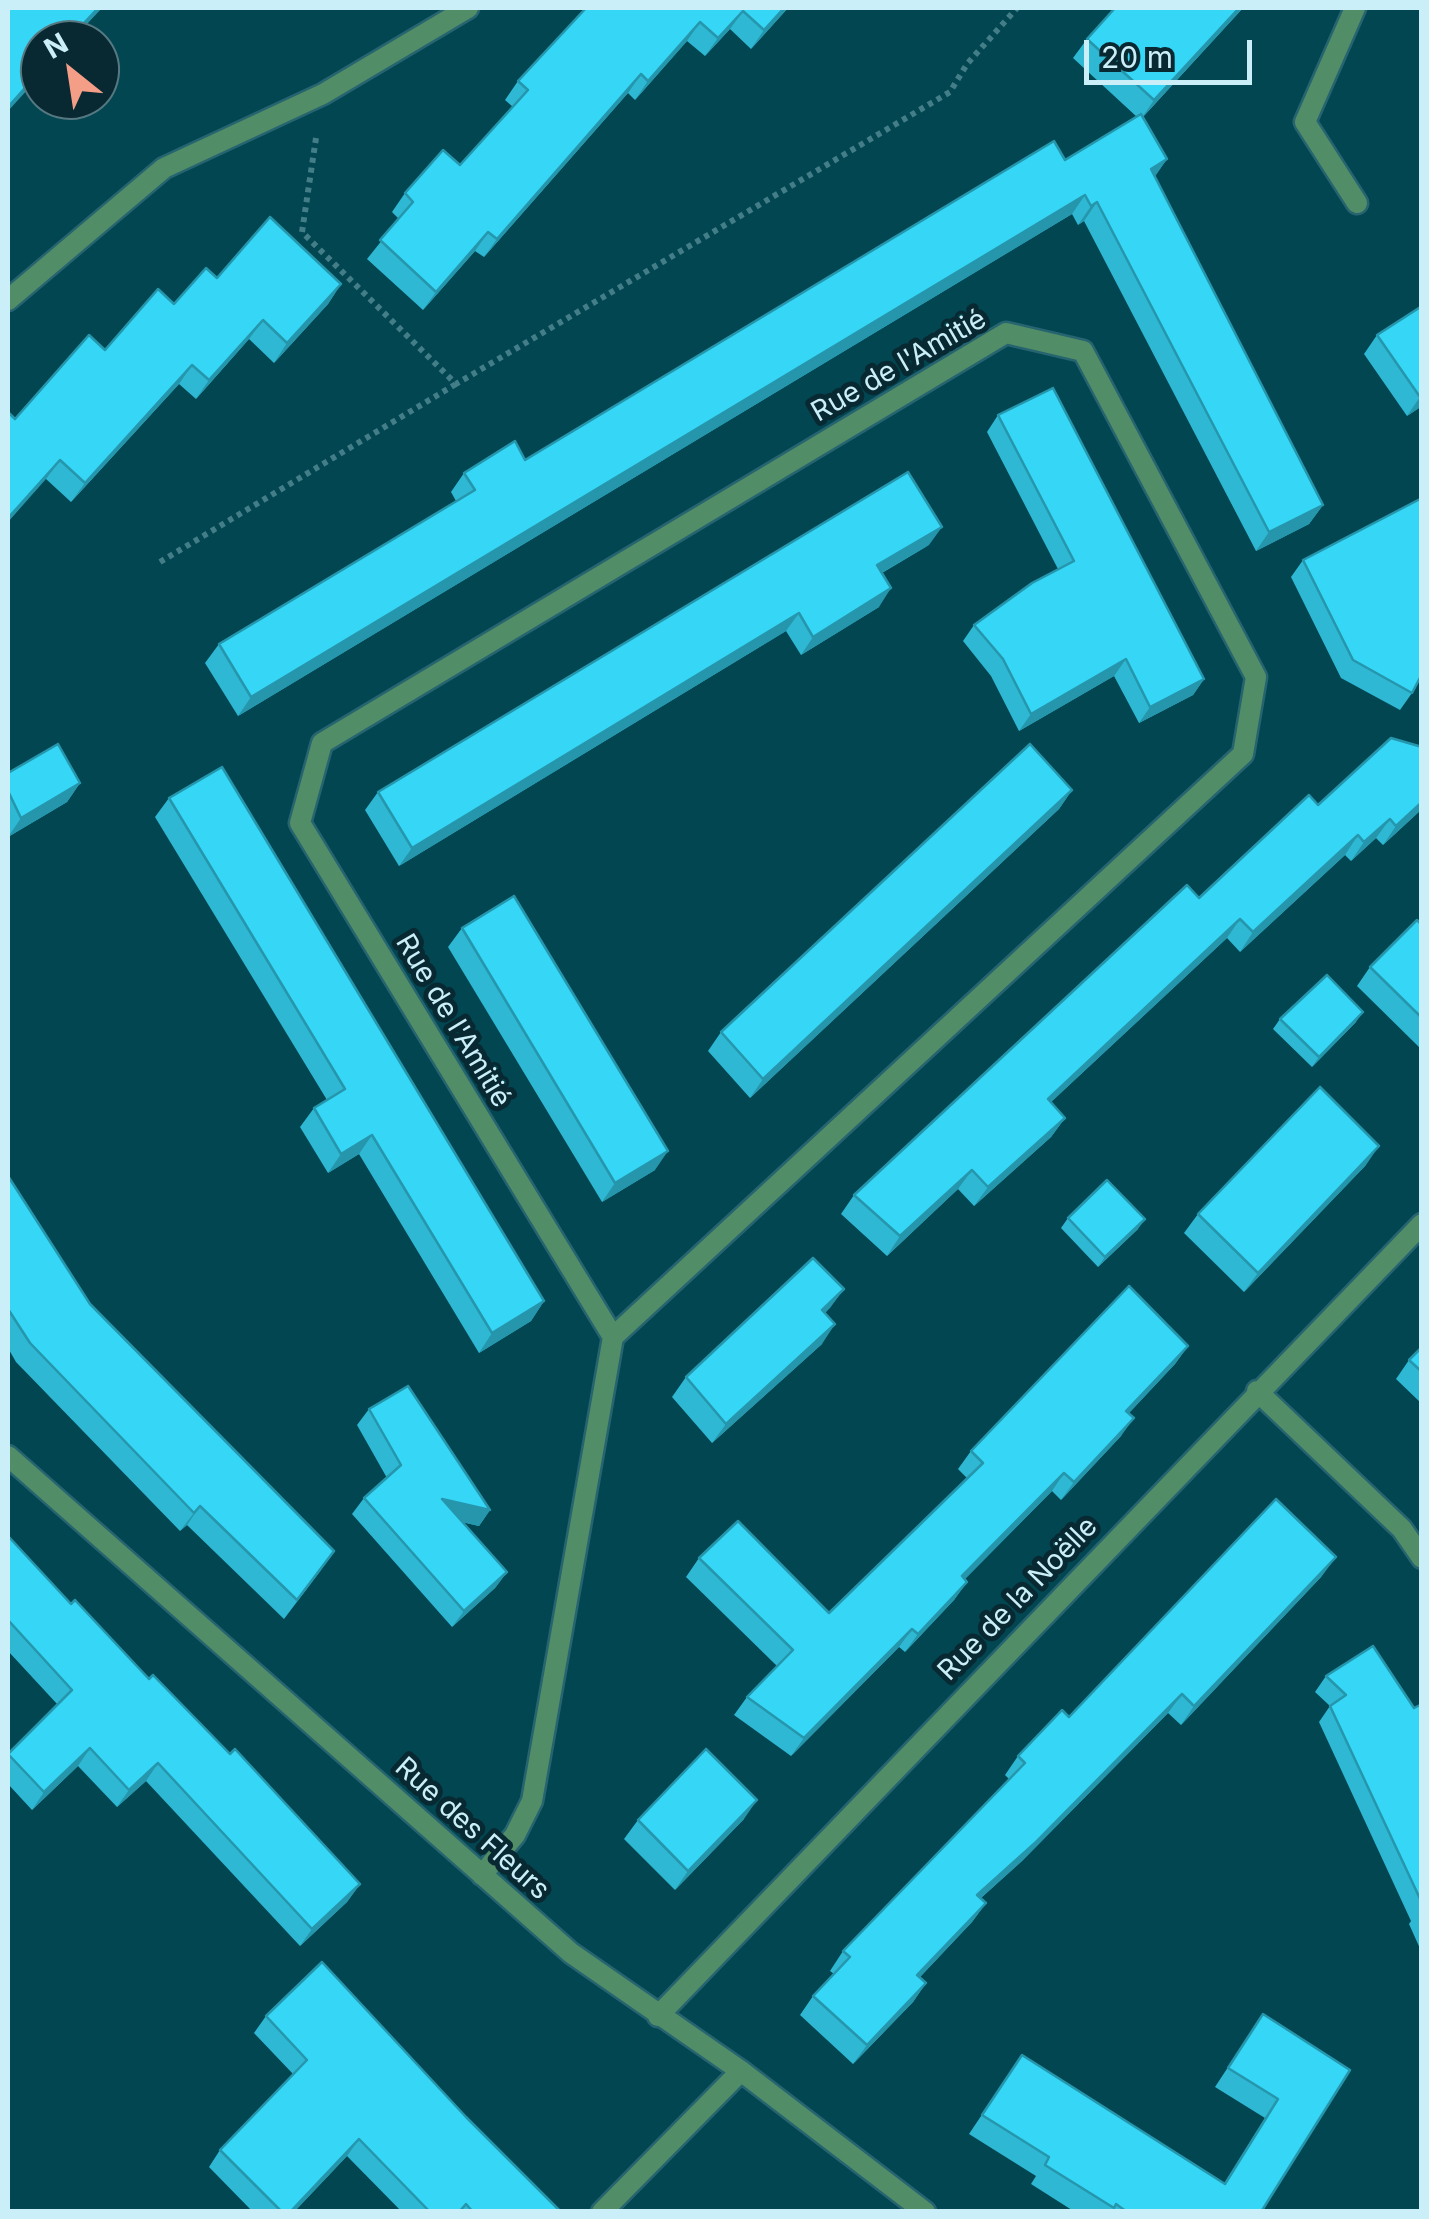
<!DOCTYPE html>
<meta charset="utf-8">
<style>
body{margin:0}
#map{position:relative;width:1429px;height:2219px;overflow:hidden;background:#024652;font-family:Inter,sans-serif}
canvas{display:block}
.frame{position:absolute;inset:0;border:10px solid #cbeff8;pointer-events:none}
.north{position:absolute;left:20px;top:20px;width:100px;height:100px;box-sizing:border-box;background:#082931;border:2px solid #567881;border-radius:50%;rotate:330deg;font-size:28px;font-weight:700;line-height:40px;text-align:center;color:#cbeff8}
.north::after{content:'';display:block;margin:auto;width:35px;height:45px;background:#f49e88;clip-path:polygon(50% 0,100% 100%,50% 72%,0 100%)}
.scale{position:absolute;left:1084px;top:40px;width:168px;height:45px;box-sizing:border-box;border:5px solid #cbeff8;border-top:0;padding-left:12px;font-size:30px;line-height:35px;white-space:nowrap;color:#cbeff8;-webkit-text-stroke:8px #082931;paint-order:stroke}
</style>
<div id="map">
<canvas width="1429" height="2219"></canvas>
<div class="frame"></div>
<div class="north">N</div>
<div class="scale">20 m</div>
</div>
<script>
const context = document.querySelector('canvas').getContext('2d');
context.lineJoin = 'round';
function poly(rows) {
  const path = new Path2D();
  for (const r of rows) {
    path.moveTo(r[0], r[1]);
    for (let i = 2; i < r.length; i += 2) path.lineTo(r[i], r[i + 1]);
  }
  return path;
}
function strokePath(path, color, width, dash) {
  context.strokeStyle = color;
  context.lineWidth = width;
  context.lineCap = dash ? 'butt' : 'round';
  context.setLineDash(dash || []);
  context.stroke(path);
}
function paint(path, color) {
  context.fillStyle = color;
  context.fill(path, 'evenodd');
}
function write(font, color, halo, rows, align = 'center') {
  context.font = font + ' Inter,sans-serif';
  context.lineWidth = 10;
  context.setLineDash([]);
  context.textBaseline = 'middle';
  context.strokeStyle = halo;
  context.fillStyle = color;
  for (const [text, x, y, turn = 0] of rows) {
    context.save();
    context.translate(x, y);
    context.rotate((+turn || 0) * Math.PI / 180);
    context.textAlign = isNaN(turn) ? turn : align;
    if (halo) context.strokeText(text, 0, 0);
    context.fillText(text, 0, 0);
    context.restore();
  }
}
const service = poly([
 [602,2212,741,2071]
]);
const minor = poly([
 [1355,8,1305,122,1357,203],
 [8,300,164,168,323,94,468,8],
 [1257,1391,1402,1529,1422,1558],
 [8,1456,571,1953,741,2071,925,2212],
 [482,1875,515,1835,532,1801,613,1337,1243,754,1256,677,1083,351,1006,333,322,743,300,823,613,1337],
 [658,2016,1422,1224]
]);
strokePath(service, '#266470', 25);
strokePath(minor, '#266470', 25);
strokePath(poly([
 [316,138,302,232,456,384,950,92,967,64,1017,8],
 [160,562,456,384]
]), '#437d88', 6, [5, 5]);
strokePath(service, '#518d67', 20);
strokePath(minor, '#518d67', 20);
paint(poly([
 [586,8,788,8,751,49,730,29,705,56,687,41,635,100,628,93,484,257,475,251,423,310,367,259,399,219,392,212,405,193,460,165,513,107,505,100,518,81],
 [1243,8,1143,117,1167,159,1154,177,1323,505,1309,524,1256,551,1084,221,1078,225,1072,214,238,716,205,663,219,644,456,501,451,492,464,473,525,460,1065,160,1137,117,1073,58,1087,39],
 [217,278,341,284,328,304,274,363,249,339,196,399,179,384,71,502,46,479,15,419,174,304],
 [1422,306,1422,406,1407,416,1364,354,1377,335],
 [998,415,1204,679,1193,695,1139,723,1114,676,1019,731,991,676,963,641,974,625,1058,569,987,432],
 [929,545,882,573,879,607,801,655,786,631,399,866,365,810,378,792],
 [1303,560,1412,693,1400,710,1341,678,1291,577],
 [8,773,80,783,67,802,8,837],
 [1072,790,1059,809,750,1098,708,1051,721,1032],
 [169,798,544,1301,531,1321,479,1353,359,1154,328,1173,300,1127,314,1108,327,1100,155,817],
 [1318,805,1422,809,1383,845,1376,838,1351,861,1345,855,1240,952,1227,938,1051,1102,1065,1118,1051,1137,974,1206,958,1189,887,1256,841,1214,854,1195,1199,898],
 [1422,925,1422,1050,1357,986,1370,967],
 [462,928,655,1170,602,1202,448,947],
 [1280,1019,1356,1022,1312,1067,1273,1029],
 [1366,1165,1244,1292,1184,1233,1198,1214],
 [8,1176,90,1304,321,1570,284,1619,187,1525,180,1531,16,1362,8,1348],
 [1068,1218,1138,1229,1098,1267,1061,1228],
 [844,1289,825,1313,822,1344,712,1443,672,1397,686,1377],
 [1188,1346,1175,1364,1129,1413,1121,1436,1061,1500,1052,1491,965,1579,967,1582,954,1600,905,1652,899,1647,791,1756,734,1715,747,1697,777,1666,686,1577,699,1558,829,1613,967,1478,958,1469,971,1451],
 [1422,1347,1422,1404,1396,1379,1409,1360],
 [369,1409,490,1510,479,1526,462,1522,507,1572,495,1588,452,1627,352,1514,364,1498,387,1478,357,1425],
 [8,1536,71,1604,230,1754,360,1884,347,1902,300,1946,146,1781,117,1807,78,1766,32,1810,8,1784,8,1756,58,1705,8,1651],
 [1322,1576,1181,1725,1168,1713,1022,1861,981,1898,986,1903,972,1922,920,1977,926,1983,913,2002,853,2064,800,2015,813,1996,834,1974,830,1971,843,1951,1009,1779,1005,1775,1018,1756,1069,1717],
 [1326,1676,1414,1708,1422,1707,1422,1953,1409,1924,1411,1921,1319,1722,1330,1706,1315,1692],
 [744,1819,675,1890,624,1839,638,1820],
 [1263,2014,1350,2070,1261,2212,1075,2212,1031,2184,1036,2176,969,2134,1022,2055,1224,2184,1265,2118,1215,2087],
 [266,2016,466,2117,561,2212,402,2212,347,2156,294,2212,253,2212,209,2167,220,2150,293,2074,254,2033]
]), '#2eb8d4');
paint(poly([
 [98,8,102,8,72,40,68,40],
 [784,8,788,8,751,49,764,30],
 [1239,8,1243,8,1141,119,1154,100],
 [743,11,730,29,705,56,718,38],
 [700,22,687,41,635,100,648,81],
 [40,71,40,76,8,111,8,107],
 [641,74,628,93,484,257,497,239],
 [1167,159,1154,178,1151,169],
 [1085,195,1072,214,238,716,251,697],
 [1097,202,1084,221,1078,225,1091,206],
 [488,232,475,251,423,310,436,292],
 [341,284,328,304,274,363,287,343],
 [263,320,249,339,196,399,209,380],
 [192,365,179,384,71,502,85,483],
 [1422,396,1422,406,1407,416,1420,397],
 [60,460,46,479,8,522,8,518],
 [1323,505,1309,524,1256,551,1269,532],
 [942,527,929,545,864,583,877,565],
 [891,588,879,607,801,655,813,637],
 [799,613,786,631,399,866,412,848],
 [1126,659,1114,676,1019,731,1031,714],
 [1204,679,1193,695,1139,723,1150,707],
 [80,783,67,802,8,837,21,818],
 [1072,790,1059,809,750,1098,763,1079],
 [1422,802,1422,809,1383,845,1396,826],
 [1390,819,1376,838,1351,861,1364,842],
 [1358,835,1345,855,1240,952,1253,932],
 [1240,919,1227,938,1034,1118,1048,1099],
 [1363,1012,1356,1022,1312,1067,1319,1057],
 [1065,1118,1051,1137,974,1206,988,1187],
 [372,1135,359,1154,328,1173,341,1154],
 [1379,1146,1366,1165,1244,1292,1258,1273],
 [668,1151,655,1170,602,1202,615,1183],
 [972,1170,958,1189,887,1256,900,1236],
 [1145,1219,1138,1229,1098,1267,1105,1257],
 [844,1289,830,1308,809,1329,822,1310],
 [544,1301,531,1321,479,1353,492,1333],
 [835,1324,822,1344,712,1443,726,1424],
 [1188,1346,1175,1364,1114,1429,1126,1411],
 [1134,1418,1121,1436,1061,1500,1074,1482],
 [1064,1473,1052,1491,950,1594,962,1576],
 [442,1499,490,1510,479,1526,430,1515],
 [200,1506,187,1525,180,1531,194,1513],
 [1336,1557,1322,1576,1181,1725,1194,1706],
 [507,1572,495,1588,452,1627,464,1611],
 [967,1582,954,1600,905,1652,918,1634],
 [912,1629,899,1647,791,1756,804,1738],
 [1182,1694,1168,1713,1022,1861,963,1914,977,1895],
 [90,1748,78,1766,32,1810,44,1792],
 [158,1763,146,1781,117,1807,129,1790],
 [757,1800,744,1819,675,1890,688,1871],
 [360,1884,347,1902,300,1946,312,1929],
 [986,1903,972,1922,904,1994,917,1975],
 [926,1983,913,2002,853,2064,867,2045],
 [359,2139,347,2156,294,2212,290,2212]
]), '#2596ac');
const building = poly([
 [8,8,98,8,68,40,40,40,40,71,8,107,8,8],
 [586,8,784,8,764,30,743,11,718,38,700,22,648,81,641,74,497,239,488,232,436,292,380,240,413,202,405,193,443,150,460,165,528,90,518,81,586,8],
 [1115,8,1239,8,1154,100,1087,39,1115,8],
 [1141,114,1167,159,1151,169,1323,505,1269,532,1097,202,1091,206,1085,195,251,697,219,644,475,490,464,473,515,441,525,460,1054,141,1065,160,1141,114],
 [270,217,341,284,287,343,263,320,209,380,192,365,85,483,60,460,8,518,8,412,15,419,89,335,105,350,158,289,174,304,206,268,217,278,270,217],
 [1422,306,1422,396,1420,397,1377,335,1422,306],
 [1053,388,1204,679,1150,707,1126,659,1031,714,1003,659,974,625,1032,583,1074,561,998,415,1053,388],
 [908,472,942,527,877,565,891,588,813,637,799,613,412,848,378,792,908,472],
 [1422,498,1422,674,1412,693,1353,660,1303,560,1422,498],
 [1391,738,1422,747,1422,802,1396,826,1390,819,1364,842,1358,835,1253,932,1240,919,1048,1099,1065,1118,988,1187,972,1170,900,1236,854,1195,1187,885,1199,898,1309,795,1318,805,1391,738],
 [58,744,80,783,21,818,8,791,8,773,58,744],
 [1030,744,1072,790,763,1079,721,1032,1030,744],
 [222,767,544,1301,492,1333,372,1135,341,1154,314,1108,345,1089,169,798,222,767],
 [514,896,668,1151,615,1183,462,928,514,896],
 [1417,920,1422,925,1422,1018,1370,967,1417,920],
 [1327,975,1363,1012,1319,1057,1280,1019,1327,975],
 [1320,1087,1379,1146,1258,1273,1198,1214,1320,1087],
 [8,1176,90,1304,334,1551,297,1600,200,1506,194,1513,30,1343,8,1309,8,1176],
 [1107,1180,1145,1219,1105,1257,1068,1218,1107,1180],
 [813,1258,844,1289,822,1310,835,1324,726,1424,686,1377,813,1258],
 [1129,1286,1188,1346,1126,1411,1134,1418,1074,1482,1064,1473,962,1576,967,1582,918,1634,912,1629,804,1738,747,1697,793,1650,699,1558,738,1521,829,1613,983,1463,971,1451,1129,1286],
 [1422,1347,1422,1372,1409,1360,1422,1347],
 [408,1386,490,1510,442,1499,507,1572,464,1611,364,1498,401,1465,369,1409,408,1386],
 [1276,1499,1336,1557,1194,1706,1182,1694,1036,1842,977,1895,986,1903,917,1975,926,1983,867,2045,813,1996,850,1957,843,1951,1025,1763,1018,1756,1062,1710,1069,1717,1276,1499],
 [8,1536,71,1604,75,1600,149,1679,153,1675,230,1754,235,1749,360,1884,312,1929,158,1763,129,1790,90,1748,44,1792,8,1754,72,1690,8,1620,8,1536],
 [1373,1646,1414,1708,1420,1705,1422,1707,1422,1903,1330,1706,1346,1695,1326,1676,1373,1646],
 [706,1749,757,1800,688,1871,638,1820,706,1749],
 [322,1962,466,2117,561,2212,473,2212,466,2204,459,2212,430,2212,359,2139,290,2212,282,2212,220,2150,307,2060,266,2016,322,1962],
 [1263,2014,1350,2070,1261,2212,1127,2212,1116,2204,1114,2208,1045,2165,1049,2157,982,2115,1022,2055,1225,2184,1278,2099,1228,2068,1263,2014]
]);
paint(building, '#35d6f6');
strokePath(building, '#2596ac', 2.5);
write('28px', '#cbeff8', '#082931', [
 ["Rue de l'Amitié",899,366,-30],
 ["Rue de l'Amitié",453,1021,59],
 ["Rue de la Noëlle",1018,1599,-46],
 ["Rue des Fleurs",472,1829,42]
]);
</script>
